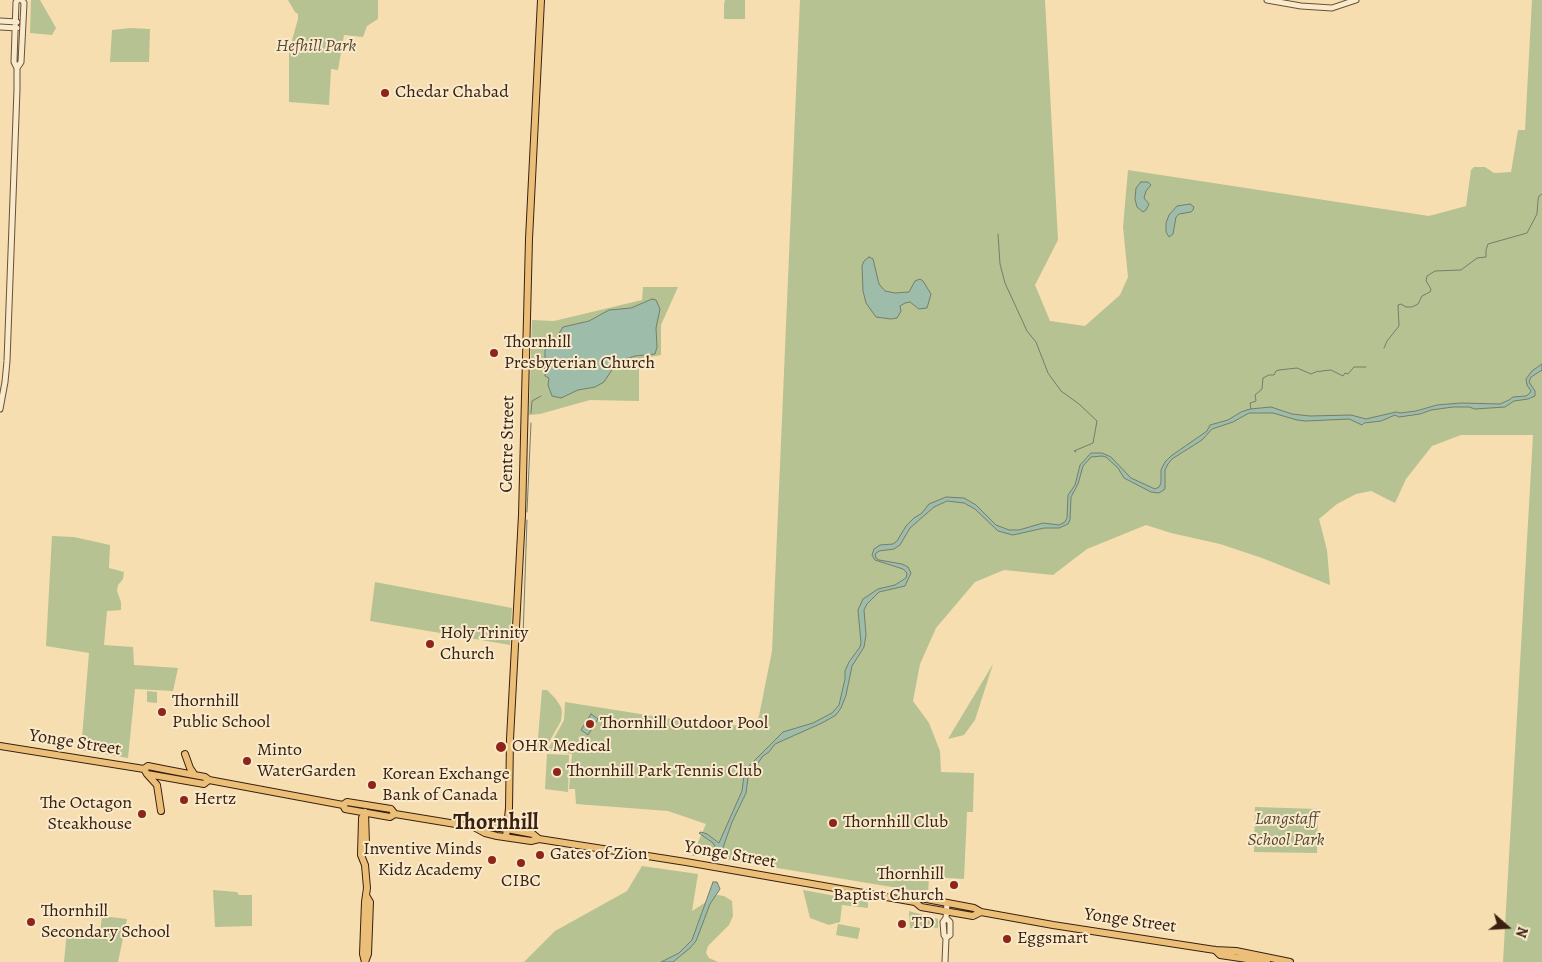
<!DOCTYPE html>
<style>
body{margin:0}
#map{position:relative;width:1542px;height:962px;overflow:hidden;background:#f6deb1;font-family:Alegreya,serif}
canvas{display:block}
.north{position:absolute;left:1482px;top:902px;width:50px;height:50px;-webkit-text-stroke:4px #f9eacc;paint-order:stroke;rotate:109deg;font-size:14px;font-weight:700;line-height:20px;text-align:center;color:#3a2011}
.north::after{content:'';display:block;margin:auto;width:18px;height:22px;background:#3a2011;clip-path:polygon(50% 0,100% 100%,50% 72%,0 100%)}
</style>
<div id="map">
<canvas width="1542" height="962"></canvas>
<div class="north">N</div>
</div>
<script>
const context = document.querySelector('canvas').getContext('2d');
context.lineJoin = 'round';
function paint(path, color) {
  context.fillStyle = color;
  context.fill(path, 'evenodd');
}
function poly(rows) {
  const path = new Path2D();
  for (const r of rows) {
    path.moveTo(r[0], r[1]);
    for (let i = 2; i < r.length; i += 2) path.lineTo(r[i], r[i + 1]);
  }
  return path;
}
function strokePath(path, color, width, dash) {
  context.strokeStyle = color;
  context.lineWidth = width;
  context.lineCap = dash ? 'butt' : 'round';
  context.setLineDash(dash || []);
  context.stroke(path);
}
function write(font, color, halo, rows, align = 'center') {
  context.font = font + ' Alegreya,serif';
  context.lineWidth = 4;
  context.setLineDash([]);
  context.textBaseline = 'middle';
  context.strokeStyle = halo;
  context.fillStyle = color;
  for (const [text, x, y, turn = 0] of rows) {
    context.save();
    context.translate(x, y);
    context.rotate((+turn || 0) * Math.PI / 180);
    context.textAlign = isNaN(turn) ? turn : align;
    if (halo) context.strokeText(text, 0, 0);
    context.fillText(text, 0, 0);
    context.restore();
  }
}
paint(poly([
 [31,0,40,0,56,28,52,35,30,33],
 [288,0,378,0,378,19,367,26,363,37,344,35,338,70,331,69,329,105,289,102,289,51,298,19,298,14,295,12],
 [725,0,745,0,745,19,724,19,724,4],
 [800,0,1045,0,1058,240,1035,285,1050,321,1085,326,1120,295,1128,277,1123,227,1128,170,1429,216,1466,206,1471,170,1474,167,1485,167,1494,173,1511,172,1518,130,1525,130,1532,0,1542,0,1542,962,1503,962,1533,435,1461,435,1432,446,1406,479,1395,503,1371,491,1356,494,1337,504,1319,519,1327,550,1330,585,1262,558,1220,544,1171,533,1146,525,1087,549,1053,575,1004,570,975,582,936,628,920,664,913,701,929,723,940,751,941,772,974,773,973,812,967,812,964,879,929,877,928,893,699,855,692,856,706,824,668,811,576,804,575,789,569,789,572,754,547,751,564,720,565,702,697,723,698,722,742,726,745,729,754,726,759,716,772,651],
 [130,28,150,29,149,62,110,62,112,30],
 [643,287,678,287,661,325,661,355,639,359,639,401,590,400,540,414,529,415,532,320,554,321,642,300],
 [52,536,74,537,110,545,109,568,124,572,123,579,118,585,117,591,121,602,121,610,107,611,104,645,133,647,134,665,178,668,173,691,135,689,128,758,81,750,89,653,46,646],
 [375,582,512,608,510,645,370,621],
 [993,664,975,720,964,735,948,739],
 [542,690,547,690,555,698,561,707,562,712,561,721,544,751,537,750],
 [147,691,157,692,157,703,147,702],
 [547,754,569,755,568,792,545,789],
 [1255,807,1318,809,1317,853,1254,852],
 [642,866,698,874,692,911,717,895,724,896,732,901,733,916,729,925,708,946,706,953,709,958,718,962,524,962,555,931,627,891],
 [213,890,237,892,239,895,252,895,252,926,215,927],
 [803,890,868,902,868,908,842,905,840,922,829,925,810,918],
 [909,911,938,919,938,928,918,926,916,929,910,928],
 [102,916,127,919,118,962,64,962,67,931,100,934],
 [838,924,860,928,858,939,836,935]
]), '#b6c291');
const water = poly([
 [1141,182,1148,182,1151,185,1146,191,1144,198,1149,204,1146,210,1143,212,1137,207,1135,199,1136,188,1141,182],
 [1190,204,1194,207,1193,210,1191,212,1179,214,1176,217,1173,234,1169,237,1166,232,1166,223,1169,215,1177,206,1190,204],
 [869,257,873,259,879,284,885,291,895,293,909,292,915,281,920,279,923,281,931,294,927,308,919,309,910,302,905,303,900,306,901,311,897,318,891,319,876,317,866,303,863,291,862,266,864,261,869,257],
 [652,299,656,300,660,309,656,328,657,347,655,354,635,356,625,359,615,365,604,382,595,387,578,390,561,398,552,396,548,385,549,378,545,376,545,369,542,365,542,361,545,358,545,350,552,342,557,341,558,335,563,327,589,321,609,310,631,308,652,299],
 [1542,364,1542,370,1531,377,1529,382,1535,391,1535,396,1528,399,1514,401,1505,407,1475,409,1469,407,1453,407,1431,410,1420,414,1399,417,1395,415,1381,421,1364,423,1362,425,1349,419,1306,421,1297,420,1273,413,1249,413,1233,422,1212,429,1202,440,1172,459,1168,464,1165,470,1165,489,1159,493,1151,492,1124,478,1118,468,1106,457,1102,456,1091,457,1083,466,1078,484,1071,497,1070,520,1068,524,1059,528,1044,528,1013,535,998,531,975,509,964,503,947,501,934,507,910,528,900,545,894,549,879,551,875,554,876,558,879,560,902,564,908,567,911,573,905,586,879,592,867,604,864,610,866,635,864,647,852,666,846,695,841,708,836,715,822,723,775,744,769,752,763,756,748,777,746,793,732,822,721,853,718,852,713,843,699,833,701,832,707,834,719,843,742,791,744,775,750,765,783,732,813,723,832,713,839,705,845,679,845,671,849,662,860,647,861,643,858,610,863,599,878,589,895,585,906,578,907,573,903,569,875,560,872,555,874,549,880,545,893,544,897,541,906,526,914,518,922,513,929,504,946,497,964,498,976,505,996,525,1009,530,1019,530,1043,523,1059,525,1065,522,1067,518,1068,495,1075,485,1080,465,1091,453,1102,453,1111,457,1131,478,1155,489,1159,487,1161,483,1161,470,1165,462,1171,456,1207,431,1210,425,1228,420,1241,412,1250,409,1271,407,1292,414,1310,416,1351,415,1366,419,1396,412,1400,413,1416,411,1437,405,1461,403,1500,404,1509,400,1513,397,1526,396,1530,393,1531,391,1527,385,1526,379,1532,371,1542,364],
 [591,714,598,719,588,735,581,730,591,714],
 [713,882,717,882,720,889,710,904,696,941,690,948,673,962,661,962,679,953,692,940,713,882]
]);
paint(water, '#9dbcaa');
strokePath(water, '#757e6d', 1);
strokePath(poly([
 [998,234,1000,264,1005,283,1027,331,1036,342,1048,373,1061,391,1079,404,1097,421,1093,443,1074,451,1076,452],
 [1384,348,1387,341,1399,326,1398,305,1401,304,1406,307,1412,307,1418,304,1422,296,1430,292,1431,289,1426,281,1427,276,1435,271,1461,270,1477,258,1486,257,1486,250,1488,244,1527,233,1537,214,1538,200,1539,196,1542,194],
 [1251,409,1250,403,1256,401,1255,395,1262,389,1263,378,1269,375,1274,375,1276,371,1279,370,1297,368,1311,374,1318,371,1320,372,1321,371,1331,370,1343,376,1345,373,1348,374,1354,367,1366,367],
 [531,413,532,401,541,396],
 [527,512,531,423],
 [523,637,527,520]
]), '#757e6d', 1);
const minor = poly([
 [1267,0,1301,6,1332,8,1356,0],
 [0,21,17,22],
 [0,27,17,28],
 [17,68,21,62,24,3,22,0],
 [0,409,5,382,7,361,17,89,17,68,14,62,16,2,18,0],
 [946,918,950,922,950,935,946,938],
 [945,962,946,938,944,935,943,922,946,918,947,903]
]);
const major = poly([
 [0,746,144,769,148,766,168,770,205,777,209,780,343,805,347,802,391,809,395,814,474,827,486,826,507,829,533,834,539,839],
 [185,754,190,768,194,774],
 [144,769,147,774,204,784,209,780],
 [147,774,157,785,161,811],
 [343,805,345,809,390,817,395,814],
 [365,812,366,844],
 [474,827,485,833,497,836,531,841,539,839,686,862,915,902,921,898,974,908,981,912,1053,925,1215,950,1236,951,1290,962],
 [506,837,509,808,510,739,522,515,529,239,541,0],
 [915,902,921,907,973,916,981,912],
 [1215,950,1220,955,1267,962],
 [365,962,363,954,365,902,367,888,365,865,361,855,362,818,365,812],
 [365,962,368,954,370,902,367,897]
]);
strokePath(minor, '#695039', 7);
strokePath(major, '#3a2011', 8);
strokePath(minor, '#f9eacc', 5);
strokePath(major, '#ebbf78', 6);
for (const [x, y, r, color] of [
 [385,93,5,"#8f2418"],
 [494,353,5,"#8f2418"],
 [430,644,5,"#8f2418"],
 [162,712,5,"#8f2418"],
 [590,724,5,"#8f2418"],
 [501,747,6,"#8f2418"],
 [247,761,5,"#8f2418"],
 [557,772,5,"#8f2418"],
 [372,785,5,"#8f2418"],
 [184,800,5,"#8f2418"],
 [142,814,5,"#8f2418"],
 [833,823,5,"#8f2418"],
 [540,855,5,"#8f2418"],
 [492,860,5,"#8f2418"],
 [521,863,5,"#8f2418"],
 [954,885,5,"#8f2418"],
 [31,922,5,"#8f2418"],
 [902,924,5,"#8f2418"],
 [1007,939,5,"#8f2418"]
]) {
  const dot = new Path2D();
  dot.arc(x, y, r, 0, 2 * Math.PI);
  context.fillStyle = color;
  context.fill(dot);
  strokePath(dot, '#f9eacc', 2);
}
write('italic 18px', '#594831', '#f9eacc', [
 ["Hefhill Park",316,47],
 ["Langstaff",1286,820],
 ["School Park",1286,841]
]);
write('18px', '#3a2011', '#f9eacc', [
 ["Chedar Chabad",395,93],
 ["Thornhill",504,343],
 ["Presbyterian Church",504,364],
 ["Holy Trinity",440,634],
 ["Church",440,655],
 ["Thornhill",172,702],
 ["Public School",172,723],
 ["Thornhill Outdoor Pool",600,724],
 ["OHR Medical",512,747],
 ["Minto",257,751],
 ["WaterGarden",257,772],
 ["Thornhill Park Tennis Club",567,772],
 ["Korean Exchange",382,775],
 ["Bank of Canada",382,796],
 ["Hertz",194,800],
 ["The Octagon",132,804,"right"],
 ["Steakhouse",132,825,"right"],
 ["Thornhill Club",843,823],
 ["Inventive Minds",482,850,"right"],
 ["Kidz Academy",482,871,"right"],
 ["Gates of Zion",550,855],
 ["Thornhill",944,875,"right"],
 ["Baptist Church",944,896,"right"],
 ["CIBC",521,882,"center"],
 ["Thornhill",41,912],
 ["Secondary School",41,933],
 ["TD",912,924],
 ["Eggsmart",1017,939]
], 'left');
write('18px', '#3a2011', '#f9eacc', [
 ["Centre Street",508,444,-89],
 ["Yonge Street",75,743,9],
 ["Yonge Street",730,855,10],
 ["Yonge Street",1130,921,8]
]);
write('bold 22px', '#3a2011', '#f9eacc', [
 ["Thornhill",496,824]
]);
</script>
